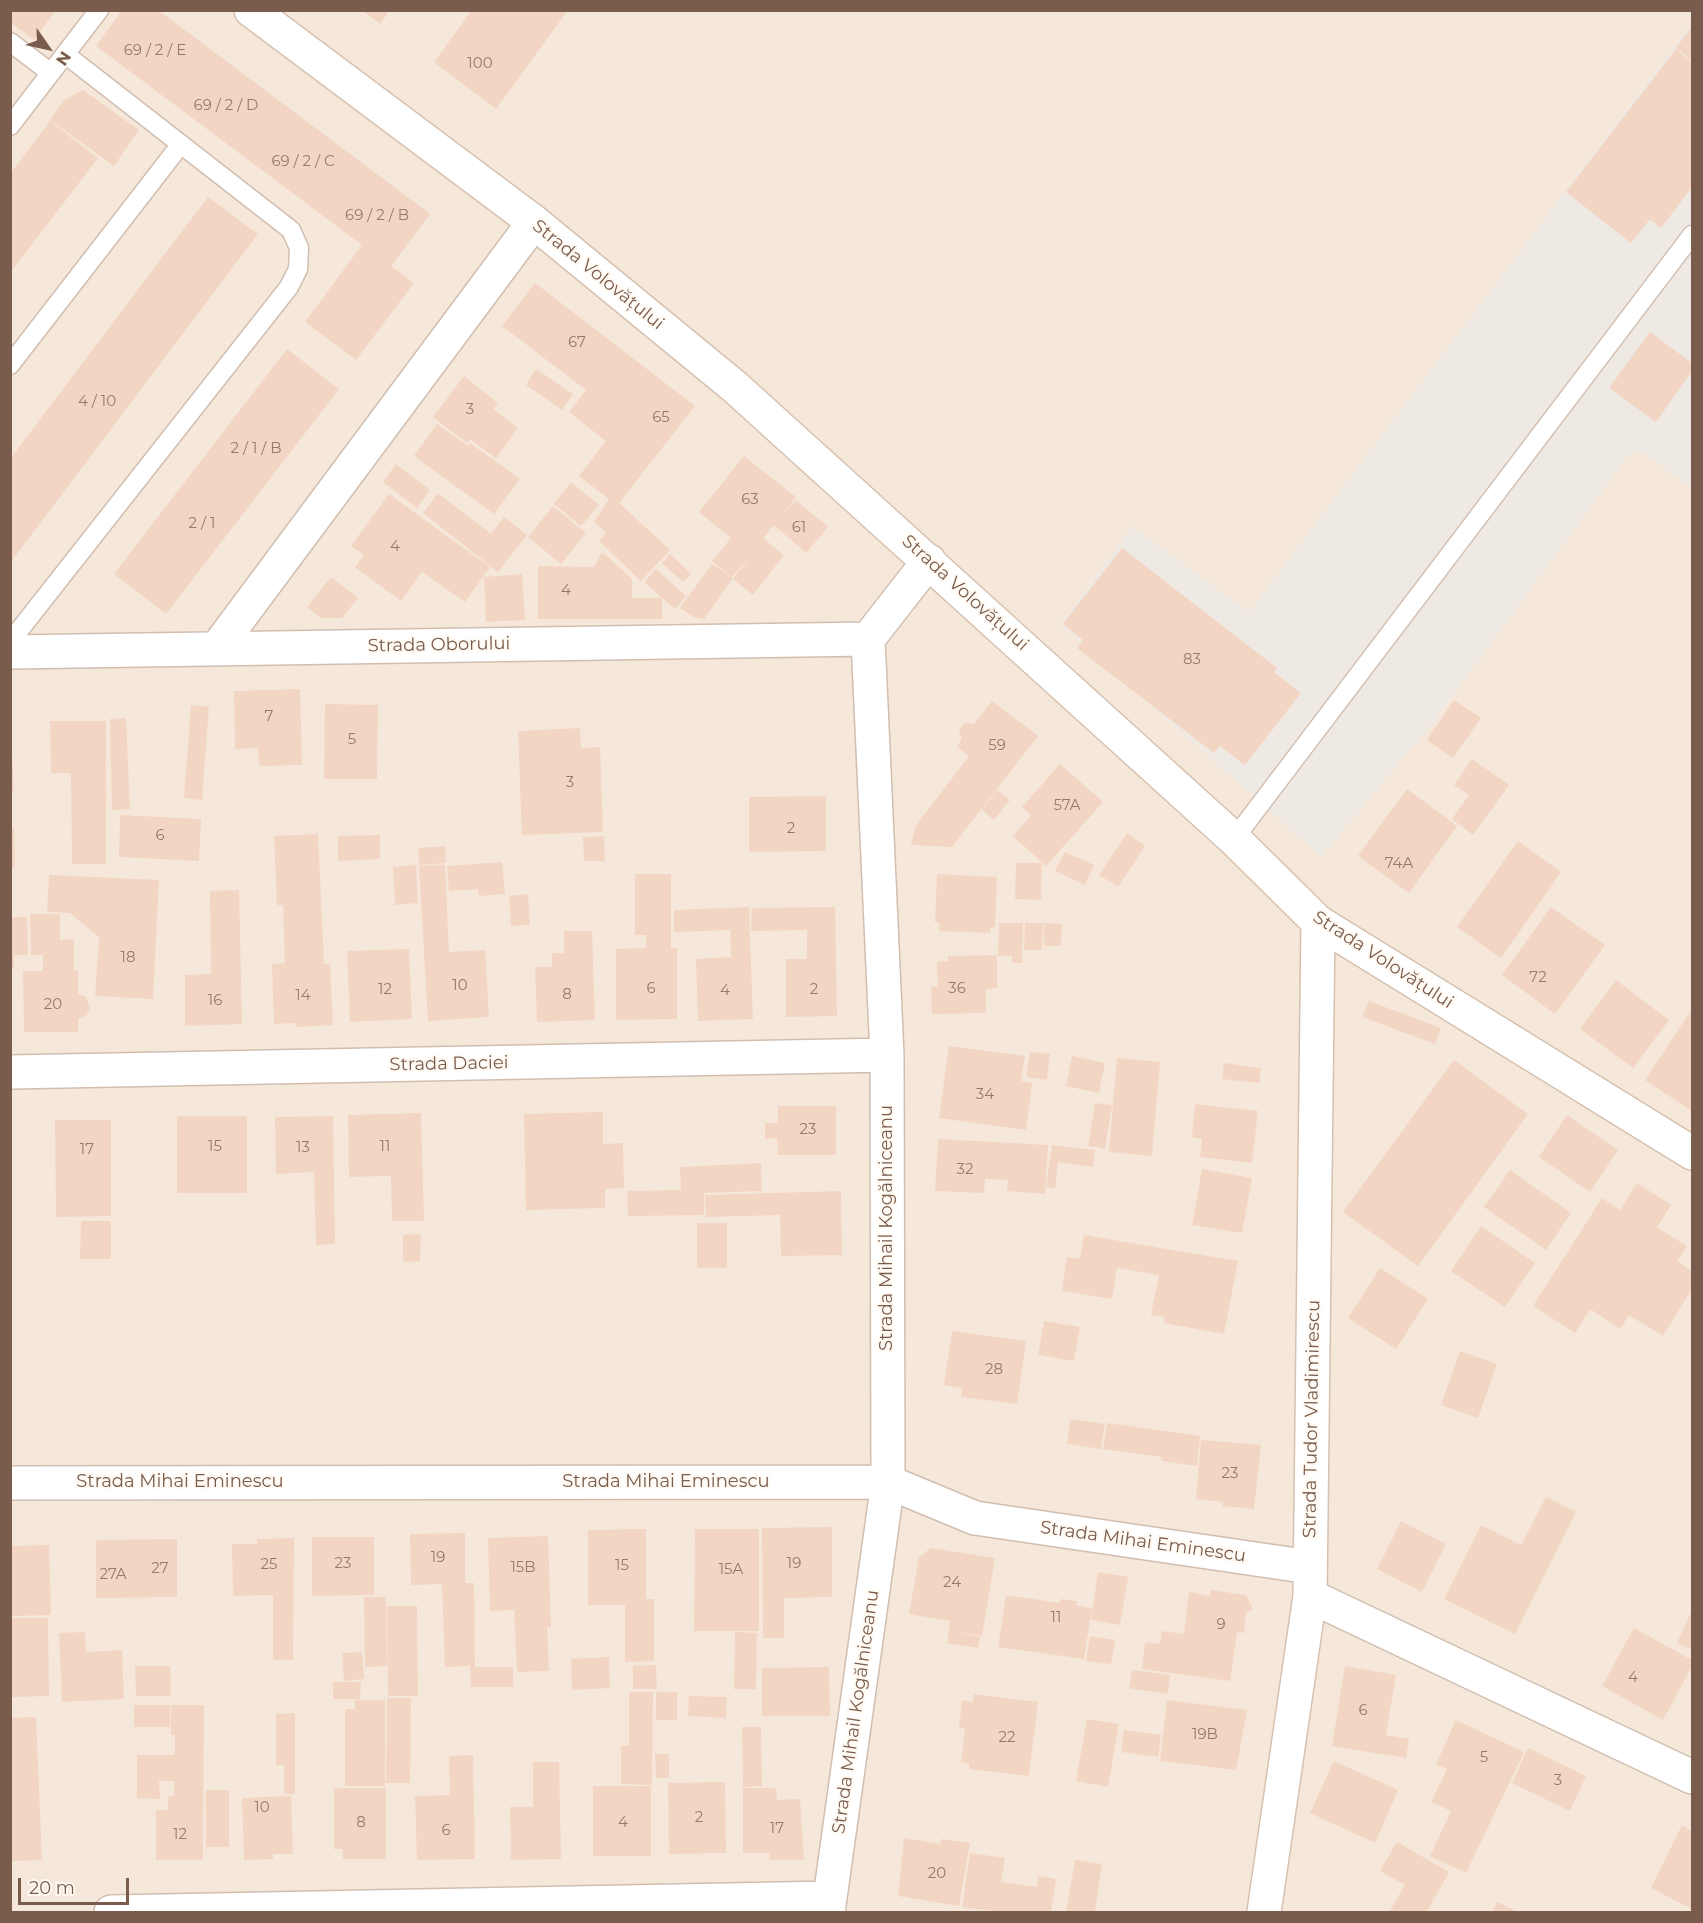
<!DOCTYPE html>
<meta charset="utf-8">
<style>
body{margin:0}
#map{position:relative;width:1703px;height:1923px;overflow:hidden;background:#fdf6ec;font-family:Montserrat,sans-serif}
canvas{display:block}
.frame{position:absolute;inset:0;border:12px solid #7a5c4d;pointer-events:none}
.north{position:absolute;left:18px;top:18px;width:60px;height:60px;-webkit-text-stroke:4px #fffaf3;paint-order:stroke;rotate:124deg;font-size:16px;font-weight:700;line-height:24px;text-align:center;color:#7a5c4d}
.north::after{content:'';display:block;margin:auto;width:21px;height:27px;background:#7a5c4d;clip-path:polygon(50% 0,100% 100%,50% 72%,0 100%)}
.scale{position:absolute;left:18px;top:1878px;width:111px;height:27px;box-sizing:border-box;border:3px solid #7a5c4d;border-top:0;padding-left:8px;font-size:18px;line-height:21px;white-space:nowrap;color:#7a5c4d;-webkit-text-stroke:4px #fffaf3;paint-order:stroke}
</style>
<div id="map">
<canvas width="1703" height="1923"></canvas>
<div class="frame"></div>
<div class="north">N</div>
<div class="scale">20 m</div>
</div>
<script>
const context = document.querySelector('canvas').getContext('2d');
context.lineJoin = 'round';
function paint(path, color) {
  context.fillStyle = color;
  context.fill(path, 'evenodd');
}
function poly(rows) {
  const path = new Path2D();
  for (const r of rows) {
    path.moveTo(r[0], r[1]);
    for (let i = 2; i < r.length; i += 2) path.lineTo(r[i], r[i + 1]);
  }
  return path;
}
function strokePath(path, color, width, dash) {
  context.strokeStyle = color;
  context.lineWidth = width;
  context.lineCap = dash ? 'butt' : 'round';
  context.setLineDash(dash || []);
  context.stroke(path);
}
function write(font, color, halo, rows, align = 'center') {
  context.font = font + ' Montserrat,sans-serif';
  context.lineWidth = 4.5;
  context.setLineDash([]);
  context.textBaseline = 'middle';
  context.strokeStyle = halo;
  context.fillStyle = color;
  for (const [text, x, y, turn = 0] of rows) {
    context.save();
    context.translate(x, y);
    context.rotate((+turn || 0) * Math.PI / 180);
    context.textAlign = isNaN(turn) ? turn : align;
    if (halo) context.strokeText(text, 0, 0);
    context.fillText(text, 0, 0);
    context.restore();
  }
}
paint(poly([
 [11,11,1692,11,1692,1912,11,1912]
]), '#f5e8da');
paint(poly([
 [1692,23,1692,488,1640,451,1628,456,1437,717,1321,857,1061,625,1132,526,1249,612]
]), '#efe9e4');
paint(poly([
 [10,10,56,10,34,40,10,22],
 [122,10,158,10,430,214,391,266,414,283,356,360,305,322,362,245,96,46],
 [362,10,390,10,380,24],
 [472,10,568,10,496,109,434,62],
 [1692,26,1692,60,1676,48],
 [1676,49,1692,62,1692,187,1661,228,1650,219,1631,243,1566,192],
 [83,90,139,130,114,166,50,120,64,100],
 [50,121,98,158,10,273,10,174],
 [208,197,258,234,10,563,10,459],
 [535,283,695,406,619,503,670,550,641,581,599,541,606,533,594,522,609,499,579,476,606,441,569,412,586,390,502,326],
 [1650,332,1692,363,1692,371,1656,422,1609,388],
 [287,349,339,389,166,614,114,574],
 [536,369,573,394,562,410,526,385],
 [464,376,498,403,493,409,518,428,496,458,470,439,467,443,433,417],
 [437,424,468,446,470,443,520,479,494,514,414,456],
 [744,456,796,497,780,517,796,500,828,527,806,553,774,525,763,538,784,555,753,595,733,579,751,555,732,577,712,561,731,538,699,512],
 [396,464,430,490,417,508,383,482],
 [571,482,599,505,581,526,554,504],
 [438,493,491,534,504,517,527,535,498,572,423,513],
 [389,494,490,567,465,602,422,572,401,601,355,567,364,555,351,546],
 [553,506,586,533,561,564,528,537],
 [1122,548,1277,668,1274,672,1301,693,1245,765,1220,746,1214,753,1077,648,1083,640,1063,624],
 [602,552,632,579,632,598,662,598,662,619,538,619,538,566,594,567],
 [670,554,691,574,683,582,662,563],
 [712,564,733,578,704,619,694,617,680,608],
 [656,569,686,596,675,609,644,582],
 [522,574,525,620,486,622,484,577],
 [331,577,358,598,342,618,321,618,307,607],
 [300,689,302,765,259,766,258,748,235,749,234,691],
 [1454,700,1481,718,1453,758,1427,740],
 [992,701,1038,736,952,847,911,845,915,827,969,756,957,746,962,739,959,731,961,727,965,723,974,724],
 [325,704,378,705,377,779,324,779],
 [191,705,209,707,202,800,184,798],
 [10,710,14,792,10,792],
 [126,718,130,809,112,810,110,719],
 [50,721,106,721,106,864,72,864,71,773,51,773],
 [580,728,581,748,600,747,603,832,522,835,518,731],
 [1472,759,1509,785,1473,835,1452,819,1469,795,1454,785],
 [1060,764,1103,802,1046,866,1013,836,1031,815,1022,807],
 [1407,789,1457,826,1409,893,1358,856],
 [997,790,1010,800,994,820,982,810],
 [826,796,826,851,749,852,749,797],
 [120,815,201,819,199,861,119,857],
 [10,829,14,829,15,867,10,867],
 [1127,833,1145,846,1118,887,1099,875],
 [318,834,324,964,330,964,333,1025,296,1027,296,1023,274,1024,272,964,285,963,283,905,277,905,274,836],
 [380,835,380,859,338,861,338,836],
 [604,836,605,861,584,861,583,837],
 [1518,841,1561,872,1501,958,1457,927],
 [445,846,446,863,419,865,418,848],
 [1065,852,1094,865,1085,885,1055,871],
 [502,862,505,894,479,896,478,889,449,891,447,866],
 [1016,863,1042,863,1041,900,1015,899],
 [416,865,418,903,395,905,393,867],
 [445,865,449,952,485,950,489,1017,428,1021,419,866],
 [635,874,671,874,671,949,677,948,677,1019,616,1020,616,949,646,948,646,935,635,935],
 [937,874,997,877,995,927,991,927,990,933,939,931,940,923,935,922],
 [49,875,159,880,153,999,95,996,99,937,70,913,47,912],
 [239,890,242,1024,185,1026,185,975,211,974,210,891],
 [528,894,530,925,511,926,509,896],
 [749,907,753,1019,698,1021,696,959,731,957,730,930,674,932,674,910],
 [835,907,837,1016,786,1017,786,959,807,959,807,930,751,931,752,908],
 [1551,907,1605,945,1555,1014,1502,975],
 [30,914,60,914,60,940,74,939,74,970,78,970,78,994,86,997,90,1009,87,1015,78,1019,78,1032,24,1032,23,971,43,971,43,955,31,955],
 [10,917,27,917,28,955,14,955,14,969,10,969],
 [999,923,1023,923,1022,963,1012,963,1012,956,998,956],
 [1025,923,1043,923,1042,950,1024,950],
 [1044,923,1062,924,1061,946,1044,946],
 [564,931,592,931,595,1020,537,1022,535,967,552,967,552,953,564,953],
 [409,949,412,1019,350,1022,347,951],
 [997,955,997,988,986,989,986,1013,932,1014,931,987,938,987,937,962,948,961,948,956],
 [1616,980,1669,1020,1633,1068,1580,1029],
 [1369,1001,1441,1028,1435,1044,1362,1017],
 [1692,1009,1692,1111,1645,1080],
 [949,1046,1025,1056,1021,1081,1032,1083,1026,1130,939,1118],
 [1030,1052,1050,1054,1047,1080,1026,1077],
 [1072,1056,1105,1063,1099,1093,1066,1086],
 [1117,1058,1160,1062,1152,1156,1109,1152],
 [1454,1060,1528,1114,1418,1266,1343,1212],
 [1224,1063,1261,1068,1259,1083,1222,1079],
 [1095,1103,1112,1105,1105,1149,1088,1146],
 [1195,1104,1258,1111,1252,1163,1200,1157,1202,1139,1192,1137],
 [778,1106,836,1106,836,1155,778,1155,777,1138,765,1139,765,1123,778,1123],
 [603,1112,603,1144,623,1143,624,1188,605,1189,605,1208,526,1210,524,1114],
 [421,1113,424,1221,392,1221,391,1176,349,1177,348,1115],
 [1567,1115,1618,1150,1590,1192,1539,1157],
 [177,1116,247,1116,247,1193,177,1193],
 [333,1116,335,1244,316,1245,314,1172,276,1174,275,1117],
 [55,1120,111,1120,111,1216,56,1217],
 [938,1139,1048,1145,1045,1194,1007,1191,1008,1180,985,1179,984,1193,935,1191],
 [1052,1145,1095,1150,1093,1167,1058,1162,1055,1188,1046,1187],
 [761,1163,762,1191,704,1193,704,1215,628,1216,627,1191,681,1190,680,1167],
 [1202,1169,1252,1178,1242,1233,1192,1225],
 [1510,1170,1571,1213,1546,1250,1484,1207],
 [1637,1183,1671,1205,1657,1227,1687,1246,1677,1261,1692,1271,1692,1289,1663,1336,1629,1315,1620,1329,1590,1309,1575,1333,1533,1306,1602,1198,1620,1210],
 [841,1191,842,1255,781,1256,780,1215,706,1217,705,1195],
 [81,1221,111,1221,111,1259,80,1259],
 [697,1223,727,1223,727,1268,697,1268],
 [1481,1226,1535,1263,1505,1307,1451,1271],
 [421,1234,420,1261,403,1262,403,1235],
 [1084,1235,1238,1261,1224,1334,1164,1323,1165,1317,1151,1315,1159,1275,1117,1268,1112,1299,1062,1291,1067,1257,1080,1259],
 [1380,1268,1428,1299,1396,1349,1348,1318],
 [1044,1321,1080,1327,1074,1361,1038,1355],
 [952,1331,1026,1341,1017,1404,961,1397,962,1388,944,1385],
 [1460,1351,1497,1364,1478,1418,1441,1405],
 [1070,1419,1105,1424,1101,1449,1067,1444],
 [1107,1423,1200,1436,1197,1466,1161,1461,1162,1457,1103,1449],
 [1201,1440,1261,1445,1254,1509,1222,1506,1223,1502,1196,1499],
 [1546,1497,1576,1512,1515,1634,1444,1599,1481,1525,1521,1545],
 [1401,1521,1446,1544,1422,1592,1377,1569],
 [832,1527,832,1597,784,1598,784,1638,763,1638,762,1528],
 [646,1529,646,1599,654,1599,654,1661,625,1662,625,1605,588,1605,588,1530],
 [695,1529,759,1529,759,1631,694,1631],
 [465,1533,465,1583,474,1583,475,1667,513,1667,513,1687,471,1687,470,1666,445,1667,442,1584,411,1585,410,1534],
 [548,1536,551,1627,547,1627,549,1671,517,1672,514,1610,490,1611,488,1538],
 [312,1537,374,1537,374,1595,312,1596],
 [294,1538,293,1660,273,1660,273,1595,233,1596,232,1544,257,1544,257,1539],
 [177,1539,177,1597,96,1598,96,1540],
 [49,1545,51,1615,10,1616,10,1546],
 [931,1548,995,1558,982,1636,952,1631,980,1637,978,1648,947,1643,950,1621,909,1614,919,1557],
 [1098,1572,1128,1577,1120,1625,1091,1620],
 [1211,1590,1246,1595,1253,1609,1246,1613,1244,1633,1237,1632,1230,1681,1142,1669,1145,1642,1160,1644,1162,1631,1184,1634,1189,1592,1210,1596],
 [1006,1595,1059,1603,1060,1599,1077,1601,1076,1605,1092,1608,1084,1659,998,1647],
 [364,1597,386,1597,387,1666,365,1667],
 [387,1606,417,1606,418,1696,388,1696],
 [1692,1610,1692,1650,1677,1643],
 [10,1618,48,1618,49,1696,10,1697],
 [1634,1628,1692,1660,1692,1666,1663,1720,1602,1686],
 [85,1632,86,1652,122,1650,124,1699,62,1702,59,1633],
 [735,1632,757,1633,756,1689,734,1689],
 [1090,1636,1115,1640,1111,1664,1086,1661],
 [362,1652,364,1679,344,1681,342,1653],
 [609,1657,610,1688,572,1690,571,1659],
 [656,1665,657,1689,633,1689,633,1666],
 [135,1666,170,1666,171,1696,136,1696],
 [1345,1666,1396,1675,1386,1735,1409,1739,1406,1758,1332,1746],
 [829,1667,830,1716,762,1716,762,1668],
 [1132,1670,1170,1675,1168,1694,1129,1688],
 [333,1682,361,1682,360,1699,333,1699],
 [629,1692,653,1692,652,1785,621,1784,621,1746,629,1746],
 [656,1692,677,1692,677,1720,656,1720],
 [974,1694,1038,1702,1029,1776,969,1769,969,1763,961,1762,965,1729,959,1728,962,1700,973,1702],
 [689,1696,727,1697,726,1718,688,1716],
 [387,1698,411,1698,410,1783,386,1783],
 [355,1700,385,1700,385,1786,345,1786,345,1709,355,1709],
 [1167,1700,1247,1710,1236,1770,1160,1761],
 [134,1705,170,1705,170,1727,134,1727],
 [171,1705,204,1705,203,1860,156,1860,156,1810,168,1810,168,1796,174,1796,174,1781,159,1781,160,1799,137,1798,137,1755,175,1755,175,1735,171,1735],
 [295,1713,295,1794,284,1794,284,1765,276,1765,276,1714],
 [36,1717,42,1860,10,1861,10,1718],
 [1087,1719,1119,1724,1108,1787,1076,1781],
 [1456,1720,1524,1752,1466,1873,1430,1856,1451,1811,1431,1802,1447,1769,1436,1764],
 [742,1727,761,1727,762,1786,743,1787],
 [1124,1730,1161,1735,1158,1757,1121,1752],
 [1528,1748,1586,1776,1570,1811,1512,1783],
 [655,1754,669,1754,669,1778,656,1778],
 [473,1755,475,1859,417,1860,415,1796,450,1795,449,1756],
 [1334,1761,1398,1790,1375,1843,1310,1813],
 [533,1762,559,1762,561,1859,511,1860,510,1807,533,1807],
 [725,1782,726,1853,669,1854,668,1783],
 [593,1786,651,1786,651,1856,593,1856],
 [334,1788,386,1788,386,1859,343,1859,343,1849,334,1849],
 [743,1788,776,1788,777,1800,800,1799,804,1860,770,1860,769,1853,743,1853],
 [206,1790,229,1790,229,1847,206,1847],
 [291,1796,293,1854,273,1854,273,1859,244,1860,242,1798],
 [1682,1825,1692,1831,1692,1909,1651,1888],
 [904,1838,940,1844,941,1839,970,1843,959,1906,898,1896],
 [1397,1842,1449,1872,1427,1912,1389,1912,1405,1885,1380,1871],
 [970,1853,1005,1858,1001,1882,1037,1887,1038,1876,1056,1879,1051,1912,999,1912,962,1907],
 [1075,1860,1102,1864,1095,1912,1066,1912],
 [1497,1902,1518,1912,1492,1912]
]), '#f3d5c3');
const lane = poly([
 [10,42,51,73],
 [10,126,99,10],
 [10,365,181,144],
 [10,642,289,287,298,269,299,248,291,230,65,54],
 [1234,839,1692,235]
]);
const street = poly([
 [217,648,534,222],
 [10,652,868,639],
 [10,1072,887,1055],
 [10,1483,888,1482,975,1518,1310,1567],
 [1310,1596,1692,1777],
 [111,1912,830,1898],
 [828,1912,888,1482,887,1055,868,639,929,561]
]);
const secondary = poly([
 [251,10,534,222,735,387,1234,839,1318,922,1692,1153],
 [1264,1912,1310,1596,1318,922]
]);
strokePath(lane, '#d1beb0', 21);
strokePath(street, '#d1beb0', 36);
strokePath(secondary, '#d6c0b0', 36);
strokePath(lane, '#fff', 18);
strokePath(street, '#fff', 33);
strokePath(secondary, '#fff', 33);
write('15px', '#987a6a', null, [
 ["69 / 2 / E",155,51],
 ["100",480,64],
 ["69 / 2 / D",226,106],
 ["69 / 2 / C",303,162],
 ["69 / 2 / B",377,216],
 ["67",577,343],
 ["4 / 10",97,402],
 ["3",470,410],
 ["65",661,418],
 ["2 / 1 / B",256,449],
 ["63",750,500],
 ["2 / 1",202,524],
 ["61",799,528],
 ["4",395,547],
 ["4",566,591],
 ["83",1192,660],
 ["7",269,717],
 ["5",352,740],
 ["59",997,746],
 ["3",570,783],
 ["57A",1067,806],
 ["2",791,829],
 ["6",160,836],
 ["74A",1399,864],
 ["18",128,958],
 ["72",1538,978],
 ["10",460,986],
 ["6",651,989],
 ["36",957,989],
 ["12",385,990],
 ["2",814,990],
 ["4",725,991],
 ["8",567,995],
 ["14",303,996],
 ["16",215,1001],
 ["20",53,1005],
 ["34",985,1095],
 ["23",808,1130],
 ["15",215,1147],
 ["11",385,1147],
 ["13",303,1148],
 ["17",87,1150],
 ["32",965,1170],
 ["28",994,1370],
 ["23",1230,1474],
 ["19",438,1558],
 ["23",343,1564],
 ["19",794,1564],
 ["25",269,1565],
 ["15",622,1566],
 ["15B",523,1568],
 ["27",160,1569],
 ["15A",731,1570],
 ["27A",113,1575],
 ["24",952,1583],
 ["11",1056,1618],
 ["9",1221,1625],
 ["4",1633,1678],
 ["6",1363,1711],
 ["19B",1205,1735],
 ["22",1007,1738],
 ["5",1484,1758],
 ["3",1558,1781],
 ["10",262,1808],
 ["2",699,1818],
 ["8",361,1823],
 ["4",623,1823],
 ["17",777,1829],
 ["6",446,1831],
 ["12",180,1835],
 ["20",937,1874]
]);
write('18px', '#7a5c4d', '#fffaf3', [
 ["Strada Volovățului",598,275,39],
 ["Strada Volovățului",965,593,42],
 ["Strada Oborului",439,645,-1],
 ["Strada Volovățului",1383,960,33],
 ["Strada Daciei",449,1064,-1],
 ["Strada Mihail Kogălniceanu",887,1228,-90],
 ["Strada Tudor Vladimirescu",1312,1419,-89],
 ["Strada Mihai Eminescu",180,1482],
 ["Strada Mihai Eminescu",666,1482],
 ["Strada Mihai Eminescu",1143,1542,8],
 ["Strada Mihail Kogălniceanu",856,1712,-82]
]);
</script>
